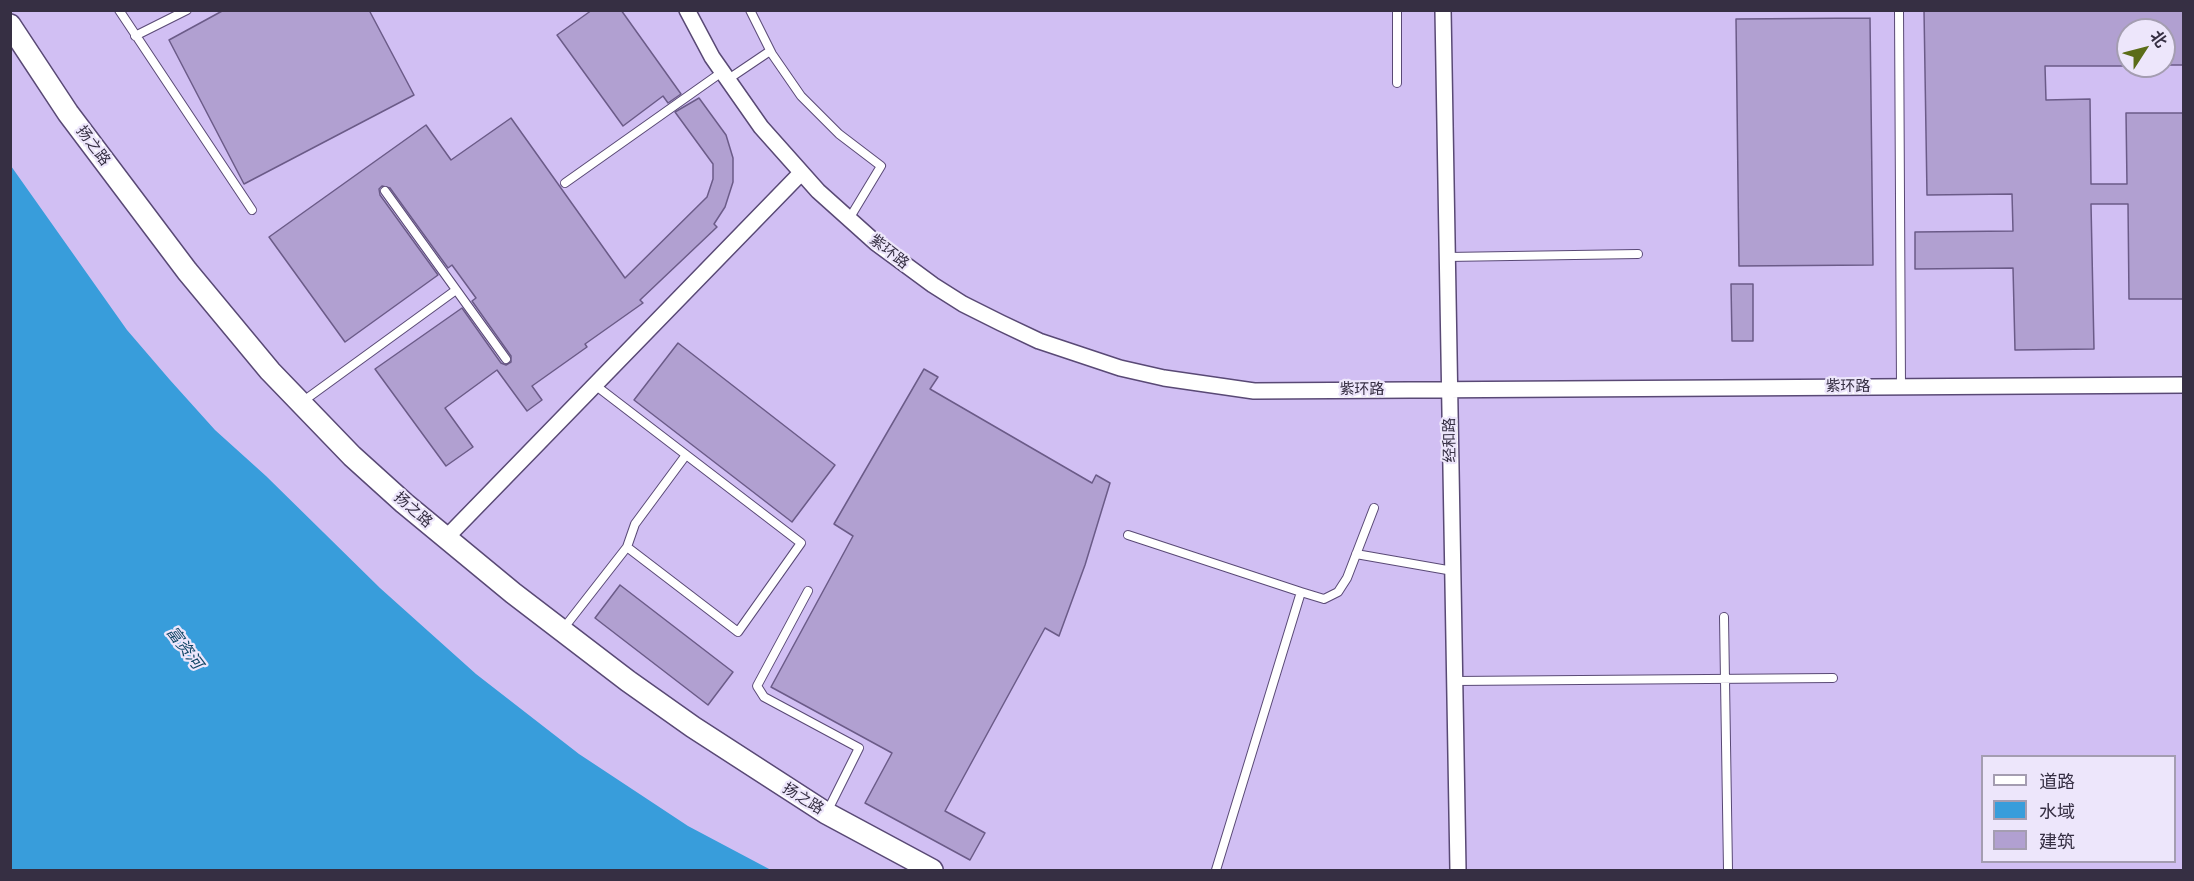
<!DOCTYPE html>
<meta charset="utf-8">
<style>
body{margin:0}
#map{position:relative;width:2194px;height:881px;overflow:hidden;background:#d1bff3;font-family:"Noto Serif","Noto Sans SC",serif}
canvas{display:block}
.frame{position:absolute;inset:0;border:12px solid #362f43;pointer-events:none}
.legend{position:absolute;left:1981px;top:755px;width:195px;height:108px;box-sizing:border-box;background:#ede6fb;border:2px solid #a49db1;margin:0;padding:8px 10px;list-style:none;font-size:18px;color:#362f43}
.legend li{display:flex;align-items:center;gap:12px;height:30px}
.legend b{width:30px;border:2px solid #a49db1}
.north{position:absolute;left:2116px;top:18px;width:60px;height:60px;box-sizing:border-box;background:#ede6fb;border:2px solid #a49db1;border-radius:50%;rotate:54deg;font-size:16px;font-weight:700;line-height:24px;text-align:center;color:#362f43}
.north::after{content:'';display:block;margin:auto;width:21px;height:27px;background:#5b6c18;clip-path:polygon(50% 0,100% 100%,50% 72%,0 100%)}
</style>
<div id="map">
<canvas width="2194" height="881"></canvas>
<div class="frame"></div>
<ul class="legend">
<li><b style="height:8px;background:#fff"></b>道路</li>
<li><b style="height:16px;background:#389ddb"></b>水域</li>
<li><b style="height:16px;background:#b1a0d1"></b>建筑</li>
</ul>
<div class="north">北</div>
</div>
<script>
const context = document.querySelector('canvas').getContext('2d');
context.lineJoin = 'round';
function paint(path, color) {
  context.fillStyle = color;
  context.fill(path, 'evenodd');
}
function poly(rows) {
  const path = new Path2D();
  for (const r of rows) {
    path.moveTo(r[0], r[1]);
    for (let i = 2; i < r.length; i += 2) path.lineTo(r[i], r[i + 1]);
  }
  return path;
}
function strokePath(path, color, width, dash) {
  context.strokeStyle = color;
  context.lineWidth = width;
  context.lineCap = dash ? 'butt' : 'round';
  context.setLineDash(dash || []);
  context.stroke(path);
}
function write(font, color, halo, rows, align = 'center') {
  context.font = font + ' "Noto Serif","Noto Sans SC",serif';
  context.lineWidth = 4.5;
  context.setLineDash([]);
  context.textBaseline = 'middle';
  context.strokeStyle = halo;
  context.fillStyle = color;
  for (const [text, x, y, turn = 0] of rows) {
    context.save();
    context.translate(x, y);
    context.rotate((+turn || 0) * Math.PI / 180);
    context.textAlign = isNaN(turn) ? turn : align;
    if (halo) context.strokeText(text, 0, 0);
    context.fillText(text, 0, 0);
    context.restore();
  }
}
paint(poly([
 [11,166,127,330,170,380,215,430,266,476,380,588,476,674,579,754,688,826,771,870,11,870]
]), '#389ddb');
const building = poly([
 [224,10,369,10,414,95,244,184,169,40,224,10],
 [592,10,621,10,681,94,668,103,663,96,623,126,557,35,592,10],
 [1924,10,2183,10,2184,65,2164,65,2164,30,2128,30,2128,66,2045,66,2046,100,2090,99,2091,184,2127,184,2126,113,2184,113,2184,299,2129,299,2128,204,2091,204,2094,349,2015,350,2013,268,1915,269,1915,232,2013,231,2012,194,1927,195,1924,10],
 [1870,18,1873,265,1739,266,1736,19,1870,18],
 [699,98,726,135,733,158,733,182,725,207,714,224,717,227,640,300,643,303,585,344,587,347,532,386,542,400,527,411,497,370,445,408,473,447,446,466,375,369,462,308,501,363,506,365,511,362,511,356,472,301,476,298,452,265,448,268,390,188,382,186,379,189,380,195,438,275,345,342,269,237,426,125,451,160,511,118,625,278,707,197,713,179,713,164,675,112,699,98],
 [1731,284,1753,284,1753,341,1732,341,1731,284],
 [678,343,835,465,792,522,634,400,678,343],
 [924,369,938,377,930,389,1092,483,1096,475,1110,483,1085,565,1059,636,1045,628,945,811,985,833,970,860,865,803,892,753,771,687,853,536,834,524,924,369],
 [620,585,733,672,708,705,595,618,620,585]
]);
paint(building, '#b1a0d1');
strokePath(building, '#6b5b88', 1.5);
const lane = poly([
 [119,10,252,210],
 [750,10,772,54,801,96,839,134,881,166,849,219],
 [1397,10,1397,83],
 [1899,10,1901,387],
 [135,36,187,10],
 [727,80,770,51],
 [565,183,722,72],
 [385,191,506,359],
 [1447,257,1638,254],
 [595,385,801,543,738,632,627,547],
 [302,402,456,290],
 [1128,535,1301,592,1216,870],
 [1356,554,1453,571],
 [808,591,757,686,764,697,859,748,827,812],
 [1301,592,1324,599,1338,592,1347,578,1374,508],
 [1724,617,1728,870],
 [563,629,627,547,635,524,686,455],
 [1455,681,1833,678]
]);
const street = poly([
 [687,10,712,57,761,127,818,191,876,243,933,285,963,304,1001,323,1039,341,1120,368,1164,378,1254,391,2184,385],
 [1443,10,1458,870],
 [446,538,801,173]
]);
const secondary = poly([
 [10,25,68,113,187,271,270,371,352,456,404,503,513,593,628,681,693,727,826,813,932,870]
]);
strokePath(lane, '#594975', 10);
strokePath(street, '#594975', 18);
strokePath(secondary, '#594975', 24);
strokePath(lane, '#fff', 8);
strokePath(street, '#fff', 15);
strokePath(secondary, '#fff', 21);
write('15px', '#362f43', '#ede6fb', [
 ["扬之路",93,146,53],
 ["紫环路",889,252,38],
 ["紫环路",1848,387],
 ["紫环路",1362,390],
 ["经和路",1450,440,-91],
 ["扬之路",413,510,41],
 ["扬之路",803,799,32]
]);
write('italic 16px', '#114666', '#ede6fb', [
 ["富资河",184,648,53]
]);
</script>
